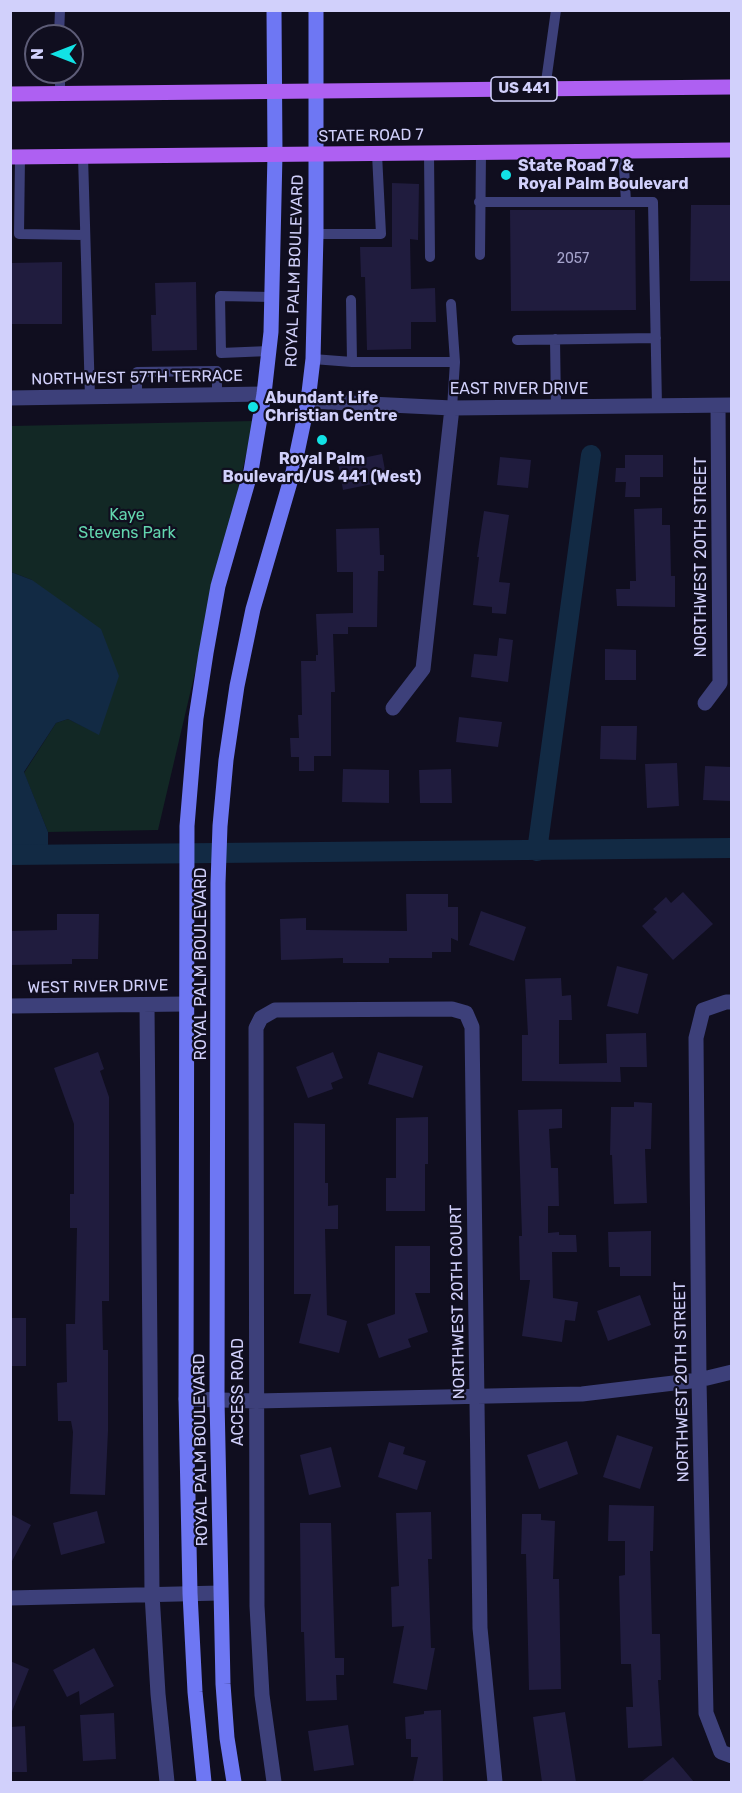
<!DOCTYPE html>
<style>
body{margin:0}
#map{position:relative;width:742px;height:1793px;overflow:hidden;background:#100e1f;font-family:Rubik,sans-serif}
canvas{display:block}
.frame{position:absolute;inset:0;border:12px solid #d1d0fb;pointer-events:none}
.north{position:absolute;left:24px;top:24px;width:60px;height:60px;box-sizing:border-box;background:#100e1f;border:2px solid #5d5c77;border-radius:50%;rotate:270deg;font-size:16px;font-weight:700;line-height:24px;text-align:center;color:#d1d0fb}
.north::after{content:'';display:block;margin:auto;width:21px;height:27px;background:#12e2e5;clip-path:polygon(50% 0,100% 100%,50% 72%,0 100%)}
</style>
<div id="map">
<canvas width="742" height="1793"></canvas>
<div class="frame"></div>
<div class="north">N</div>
</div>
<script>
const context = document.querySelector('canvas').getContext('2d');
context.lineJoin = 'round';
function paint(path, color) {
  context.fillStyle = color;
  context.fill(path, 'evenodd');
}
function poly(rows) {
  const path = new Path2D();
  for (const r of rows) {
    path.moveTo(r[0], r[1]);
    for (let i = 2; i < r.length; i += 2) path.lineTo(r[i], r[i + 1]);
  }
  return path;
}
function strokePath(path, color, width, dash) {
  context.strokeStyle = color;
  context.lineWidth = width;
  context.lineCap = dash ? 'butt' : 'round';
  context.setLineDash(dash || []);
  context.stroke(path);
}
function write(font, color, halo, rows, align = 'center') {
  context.font = font + ' Rubik,sans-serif';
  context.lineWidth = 4.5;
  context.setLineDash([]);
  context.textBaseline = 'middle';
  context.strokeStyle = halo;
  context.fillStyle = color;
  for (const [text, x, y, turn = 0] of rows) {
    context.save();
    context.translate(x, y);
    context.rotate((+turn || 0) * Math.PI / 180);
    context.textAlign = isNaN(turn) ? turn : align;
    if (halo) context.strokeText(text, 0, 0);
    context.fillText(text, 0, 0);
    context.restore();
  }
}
paint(poly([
 [254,421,158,830,48,832,24,773,56,723,68,719,99,734,32,580,11,572,11,426]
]), '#122825');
paint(poly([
 [11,572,32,580,101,629,119,676,99,735,68,719,56,723,24,772,48,832,48,855,11,855]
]), '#122a44');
strokePath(poly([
 [537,851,591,455],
 [10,855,732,848]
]), '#122a44', 20);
paint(poly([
 [392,183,419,184,418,240,410,239,411,289,435,288,436,322,411,322,411,349,367,350,365,277,361,277,360,247,392,247],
 [691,205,732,205,732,281,690,281],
 [510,210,635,210,636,310,511,311],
 [62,262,62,324,12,324,12,263],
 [196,282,197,350,152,351,151,315,156,315,155,283],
 [382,454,387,481,343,490,338,463],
 [625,455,663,455,663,477,640,477,640,497,625,497,626,482,615,482,616,468,625,468],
 [500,457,531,460,528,488,497,485],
 [662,508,662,525,670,525,671,576,675,576,675,607,617,606,616,589,630,589,630,581,636,581,634,509],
 [484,511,509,515,499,582,510,583,506,614,492,613,492,607,473,605,479,557,477,557],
 [379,528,380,555,384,555,384,571,378,571,377,627,348,627,348,634,333,634,335,692,331,692,331,756,314,756,314,771,299,771,299,757,291,757,290,738,299,738,298,715,302,715,301,661,316,661,316,655,318,655,316,614,353,613,353,572,337,572,336,529],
 [499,638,513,640,508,682,471,677,474,654,497,656],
 [605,649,636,650,636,680,605,680],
 [459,717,502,722,498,747,456,742],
 [601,726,637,726,636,760,600,759],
 [677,763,679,806,647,808,645,764],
 [705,766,732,767,732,801,703,800],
 [343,769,389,770,389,803,342,802],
 [451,769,452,803,420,803,419,770],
 [683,892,713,924,673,960,642,926,657,912,653,909,666,897,671,903],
 [406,894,448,894,448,907,458,907,458,941,451,938,451,952,432,952,432,958,389,958,389,963,343,963,343,958,281,960,280,919,306,918,306,930,407,931],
 [481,911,526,927,514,961,469,945],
 [57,914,99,914,98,959,72,959,72,964,10,965,10,931,57,930],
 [617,966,648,974,638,1014,607,1006],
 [561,978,562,996,571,995,572,1020,559,1020,559,1064,607,1063,606,1034,646,1033,647,1067,620,1067,621,1082,522,1081,522,1035,528,1035,525,979],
 [98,1052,104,1069,100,1071,109,1097,109,1301,102,1301,103,1350,108,1350,108,1431,105,1495,70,1494,73,1432,71,1421,58,1421,57,1383,67,1382,66,1324,75,1324,77,1228,70,1228,70,1194,74,1194,74,1124,54,1068],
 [333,1052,343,1078,331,1083,333,1089,308,1098,296,1067],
 [378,1052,423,1066,413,1098,368,1084],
 [634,1102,652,1103,651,1149,645,1149,647,1203,614,1204,612,1155,610,1155,611,1107,634,1107],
 [562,1109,562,1128,549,1129,551,1168,558,1168,559,1206,548,1206,548,1233,559,1232,559,1235,576,1235,577,1252,552,1252,553,1298,578,1302,575,1321,565,1320,562,1342,522,1336,530,1280,520,1280,519,1236,522,1236,518,1110],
 [428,1117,428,1164,425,1164,425,1211,386,1211,386,1178,396,1178,396,1118],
 [294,1123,325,1124,325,1183,328,1183,328,1206,338,1205,338,1229,325,1229,327,1315,347,1321,339,1353,299,1343,311,1294,294,1294],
 [651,1231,651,1276,620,1276,620,1267,609,1267,608,1232],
 [395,1246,430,1246,430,1293,415,1293,428,1332,408,1339,411,1347,379,1358,367,1324,395,1314],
 [640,1295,651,1325,608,1341,597,1311],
 [10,1318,26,1318,26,1366,10,1366],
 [617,1435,653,1447,640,1489,603,1477],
 [567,1441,578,1474,539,1489,527,1455],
 [389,1442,405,1447,403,1454,426,1461,417,1490,378,1477],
 [331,1447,341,1487,309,1495,300,1455],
 [609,1505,654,1506,653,1551,650,1551,652,1634,660,1634,661,1680,658,1680,662,1746,628,1748,626,1707,633,1707,631,1664,621,1664,619,1576,625,1575,625,1541,608,1541],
 [97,1511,105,1543,61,1555,53,1523],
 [431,1512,432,1559,428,1559,431,1648,435,1648,427,1690,393,1683,404,1626,392,1627,391,1587,399,1586,396,1513],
 [10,1514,31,1525,10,1565],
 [522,1514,541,1514,541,1520,555,1521,553,1579,559,1579,561,1689,529,1690,526,1554,521,1554],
 [300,1523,331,1523,335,1658,344,1658,344,1675,336,1675,337,1700,306,1701,304,1632,301,1632],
 [94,1648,114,1686,80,1705,79,1691,67,1697,53,1670],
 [10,1661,29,1669,11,1714,10,1714],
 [441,1710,443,1782,413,1782,418,1757,411,1757,411,1739,406,1739,405,1717,424,1714,424,1711],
 [565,1712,576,1782,542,1782,533,1717],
 [114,1713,116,1759,83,1761,80,1715],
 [348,1725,354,1765,314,1771,308,1731],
 [25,1726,27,1772,10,1772,10,1727],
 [673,1757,694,1782,641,1782]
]), '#201c3e');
strokePath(poly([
 [59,36,60,10],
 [60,72,60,94],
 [545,89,556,10],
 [623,151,626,202],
 [429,153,430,257],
 [83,156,90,397],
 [20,157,19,234,84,235],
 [479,202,653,202,657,406],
 [316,234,381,234,377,154],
 [480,255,481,152],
 [351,300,352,362],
 [451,304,455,362],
 [555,339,556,407],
 [517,340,656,338],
 [269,351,221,353,220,296,272,297],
 [313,359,352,362,455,362,452,408],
 [137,396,137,372,217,371,217,395]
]), '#3d407a', 10);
strokePath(poly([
 [10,398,264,394],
 [308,401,452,408,732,405],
 [705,703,720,683,718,406],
 [393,708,423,669,452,408],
 [732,1002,726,1002,703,1010,696,1038,699,1380,706,1713,721,1752,732,1756],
 [147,1005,152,1594,158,1694,167,1782],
 [10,1006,186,1004],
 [186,1399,256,1401,582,1394,699,1380,732,1372],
 [10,1598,220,1593],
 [274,1782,262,1695,257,1606,256,1028,261,1018,275,1010,452,1009,466,1013,472,1027,480,1628,495,1782]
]), '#3d407a', 15);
strokePath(poly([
 [204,1782,195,1692,190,1593,186,1399,187,826,196,718,206,653,218,586,251,471,264,394,271,332,275,154,274,10],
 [234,1782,227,1738,223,1684,217,1400,218,883,220,826,226,760,237,686,253,609,293,472,308,401,313,359,316,234,316,10]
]), '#6e77f3', 15);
strokePath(poly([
 [10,94,732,87],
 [10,157,732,150]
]), '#ae60f2', 15);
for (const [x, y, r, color] of [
 [506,175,6,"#12e2e5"],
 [253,407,6,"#12e2e5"],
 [322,440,6,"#12e2e5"]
]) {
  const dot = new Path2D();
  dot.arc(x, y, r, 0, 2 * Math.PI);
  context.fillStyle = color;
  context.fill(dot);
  strokePath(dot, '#100e1f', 2);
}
write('14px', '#a5a3cc', null, [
 ["2057",573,259]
]);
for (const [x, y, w] of [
 [524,89,66]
]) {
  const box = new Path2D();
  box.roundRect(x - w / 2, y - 12, w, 24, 4.5);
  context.fillStyle = '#100e1f';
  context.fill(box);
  strokePath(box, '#d1d0fb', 1.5);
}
write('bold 15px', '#d1d0fb', null, [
 ["US 441",524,89]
]);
write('16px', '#d1d0fb', '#100e1f', [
 ["STATE ROAD 7",371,136,-1],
 ["ROYAL PALM BOULEVARD",295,271,-88],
 ["NORTHWEST 57TH TERRACE",137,378,-1],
 ["EAST RIVER DRIVE",519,389],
 ["NORTHWEST 20TH STREET",701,557,-90],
 ["ROYAL PALM BOULEVARD",201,964,-90],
 ["WEST RIVER DRIVE",98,987,-1],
 ["NORTHWEST 20TH COURT",458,1302,-91],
 ["NORTHWEST 20TH STREET",682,1382,-91],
 ["ACCESS ROAD",238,1392,-90],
 ["ROYAL PALM BOULEVARD",201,1450,-91]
]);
write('bold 16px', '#d1d0fb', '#100e1f', [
 ["State Road 7 &",518,166],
 ["Royal Palm Boulevard",518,184],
 ["Abundant Life",265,398],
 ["Christian Centre",265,416],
 ["Royal Palm",322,459,"center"],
 ["Boulevard/US 441 (West)",322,477,"center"]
], 'left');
write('16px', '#62d5ae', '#100e1f', [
 ["Kaye",127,515],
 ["Stevens Park",127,533]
]);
</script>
